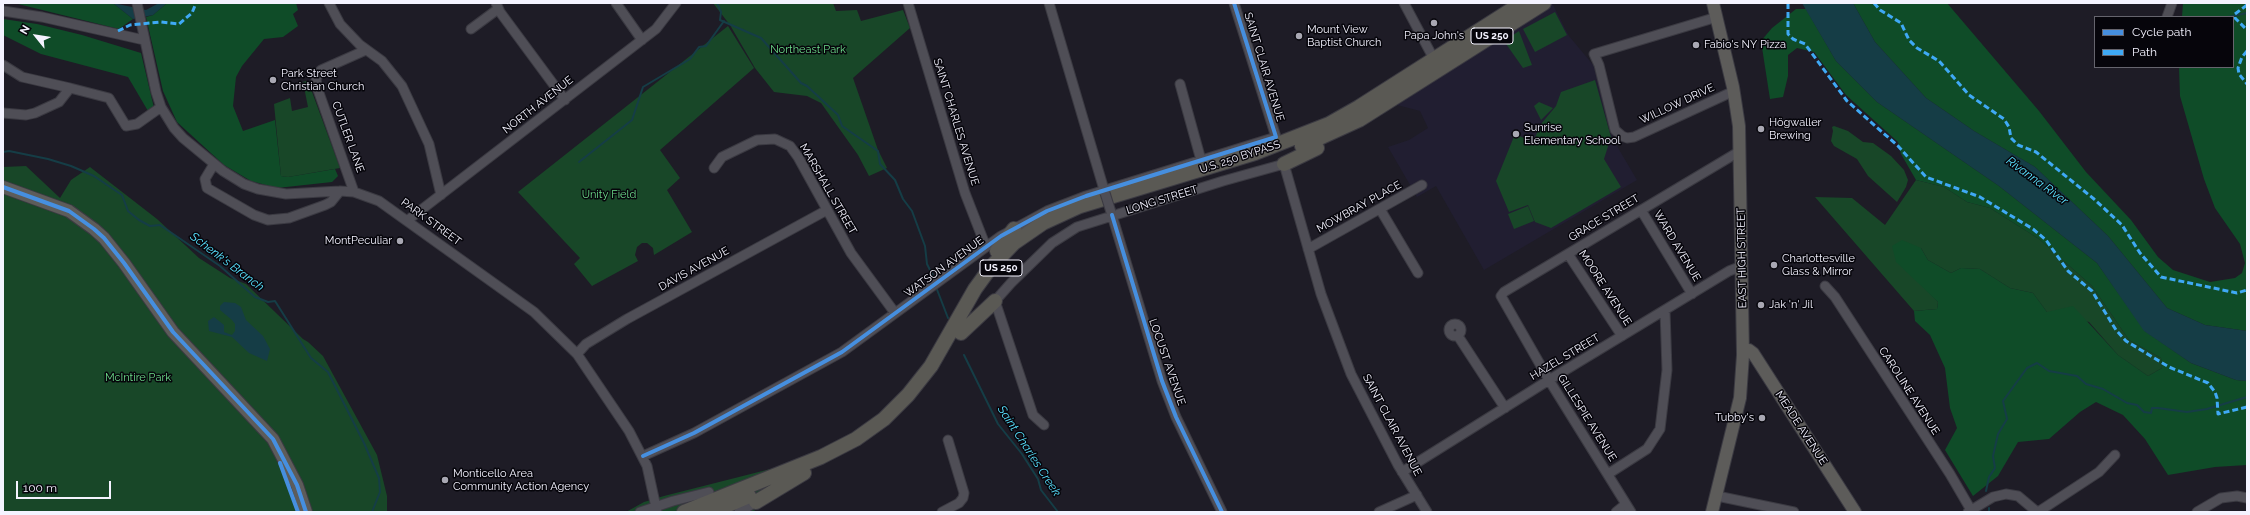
<!DOCTYPE html>
<meta charset="utf-8">
<style>
body{margin:0}
#map{position:relative;width:2250px;height:515px;overflow:hidden;background:#1e1c26;font-family:Raleway,sans-serif}
canvas{display:block}
.frame{position:absolute;inset:0;border:4px solid #f4f3ff;pointer-events:none}
.legend{position:absolute;left:2094px;top:16px;width:140px;height:52px;box-sizing:border-box;background:#06050b;border:1px solid #65646d;margin:0;padding:5px 7px;list-style:none;font-size:12px;color:#f4f3ff}
.legend li{display:flex;align-items:center;gap:8px;height:20px}
.legend b{width:20px;border:1px solid #65646d}
.north{position:absolute;left:16px;top:16px;width:40px;height:40px;-webkit-text-stroke:3px #06050b;paint-order:stroke;rotate:300deg;font-size:11px;font-weight:700;line-height:16px;text-align:center;color:#f4f3ff}
.north::after{content:'';display:block;margin:auto;width:14px;height:18px;background:#f4f3ff;clip-path:polygon(50% 0,100% 100%,50% 72%,0 100%)}
.scale{position:absolute;left:16px;top:481px;width:95px;height:18px;box-sizing:border-box;border:2px solid #f4f3ff;border-top:0;padding-left:5px;font-size:12px;line-height:14px;white-space:nowrap;color:#f4f3ff;-webkit-text-stroke:3px #06050b;paint-order:stroke}
</style>
<div id="map">
<canvas width="2250" height="515"></canvas>
<div class="frame"></div>
<ul class="legend">
<li><b style="height:5px;background:#468fdf"></b>Cycle path</li>
<li><b style="height:5px;background:#3fa9f5"></b>Path</li>
</ul>
<div class="north">N</div>
<div class="scale">100 m</div>
</div>
<script>
const context = document.querySelector('canvas').getContext('2d');
context.lineJoin = 'round';
function paint(path, color) {
  context.fillStyle = color;
  context.fill(path, 'evenodd');
}
function poly(rows) {
  const path = new Path2D();
  for (const r of rows) {
    if (r.length === 3) {
      path.moveTo(r[0] + r[2], r[1]);
      path.arc(r[0], r[1], r[2], 0, 2 * Math.PI);
      continue;
    }
    path.moveTo(r[0], r[1]);
    for (let i = 2; i < r.length; i += 2) path.lineTo(r[i], r[i + 1]);
  }
  return path;
}
function strokePath(path, color, width, dash) {
  context.strokeStyle = color;
  context.lineWidth = width;
  context.lineCap = dash ? 'butt' : 'round';
  context.setLineDash(dash || []);
  context.stroke(path);
}
function write(font, color, halo, rows, align = 'center') {
  context.font = font + ' Raleway,sans-serif';
  context.lineWidth = 3;
  context.setLineDash([]);
  context.textBaseline = 'middle';
  context.strokeStyle = halo;
  context.fillStyle = color;
  for (const [text, x, y, turn = 0] of rows) {
    context.save();
    context.translate(x, y);
    context.rotate((+turn || 0) * Math.PI / 180);
    context.textAlign = isNaN(turn) ? turn : align;
    if (halo) context.strokeText(text, 0, 0);
    context.fillText(text, 0, 0);
    context.restore();
  }
}
paint(poly([
 [1552,3,1569,36,1594,66,1614,141,1637,180,1484,270,1436,186,1417,197,1388,147,1409,140,1428,128,1420,111,1397,105]
]), '#211e31');
paint(poly([
 [713,3,833,3,836,11,857,10,861,21,903,10,910,28,853,78,878,150,887,168,869,176,858,155,821,103,807,96,774,92,755,68,730,25],
 [1555,12,1567,35,1535,52,1523,29],
 [728,26,754,68,660,150,680,178,667,190,692,232,654,255,653,248,647,243,642,243,637,247,635,255,638,261,592,286,574,264,580,258,518,192],
 [1519,31,1532,65,1523,68,1504,41],
 [1595,80,1611,137,1604,159,1621,187,1551,228,1535,222,1528,205,1509,212,1496,181,1515,134,1533,142,1541,124,1556,106,1561,92],
 [306,81,308,81,340,168,288,177,281,176,274,104,290,98,292,111,308,107,303,82],
 [1539,102,1553,108,1541,120,1534,106],
 [1834,126,1848,131,1863,142,1873,143,1891,156,1904,170,1908,180,1906,187,1897,202,1868,176,1857,159,1834,146,1831,141,1833,131,1832,127],
 [26,166,60,198,71,180,90,167,157,219,199,258,230,278,246,284,303,339,308,342,323,356,377,455,387,496,387,512,3,512,3,167],
 [1916,180,1944,187,1967,202,1990,208,2039,239,2092,286,2129,340,2161,358,2162,368,2148,376,2118,355,2089,322,2047,312,2033,293,2010,288,1980,269,1961,268,1951,273,1928,260,1921,248,1920,283,1938,302,1937,309,1914,311,1815,197,1852,198,1885,225],
 [1528,206,1534,221,1514,229,1508,214],
 [794,463,802,482,752,512,626,512,644,502,664,496]
]), '#184728');
paint(poly([
 [14,3,113,3,133,19,119,29],
 [167,3,296,3,298,10,293,14,298,26,283,37,264,39,242,66,236,77,233,106,243,131,275,120,281,176,288,177,335,169,338,176,332,182,277,188,251,181,224,165,177,122,163,91,146,17,153,15],
 [1853,3,1947,3,2039,111,2086,172,2131,220,2158,257,2173,270,2210,282,2235,278,2242,273,2245,263,2240,244,2215,208,2204,179,2180,96,2179,67,2233,67,2233,17,2182,17,2183,3,2247,3,2247,331,2205,325,2167,308,2108,236,2035,167,1974,131,1926,98,1875,42],
 [1796,9,1806,9,1836,61,1877,102,1999,186,2097,263,2145,331,2191,363,2236,380,2247,381,2247,465,2215,467,2168,475,2145,439,2123,415,2096,402,2080,412,2049,439,2018,442,1998,476,1973,496,1945,450,1957,428,1950,408,1945,368,1930,335,1915,321,1914,311,1937,309,1938,302,1896,262,1892,246,1902,240,1921,248,1928,260,1951,273,1961,268,1980,269,2010,288,2033,293,2047,312,2073,306,2118,355,2148,376,2162,368,2161,358,2129,340,2092,286,2039,239,1990,208,1967,202,1944,187,1916,180,1901,154,1898,142,1846,95,1814,52,1797,48,1788,55,1788,76,1783,97,1770,99,1761,41,1772,28],
 [3,19,37,24,82,35,141,53,154,108,148,111,128,77,41,54,3,35]
]), '#0f4c28');
paint(poly([
 [113,3,146,10,159,3,167,3,153,15,133,19],
 [1802,3,1853,3,1875,42,1926,98,1974,131,2035,167,2108,236,2167,308,2205,325,2247,331,2247,381,2236,380,2191,363,2144,331,2097,263,1999,186,1877,102,1836,61],
 [224,302,235,303,241,307,246,320,263,336,270,349,267,361,249,353,232,337,209,331,208,321,214,317,224,325,224,332,232,335,235,331,235,324,232,320,220,310,220,306]
]), '#153d46');
strokePath(poly([
 [717,3,721,12,720,20,761,38,801,83,807,86,838,115,842,126,878,151,880,164,895,180,903,199,912,211,925,246,927,264,934,278],
 [2228,17,2247,13],
 [3,152,9,151,48,159,71,166,94,176,122,195,128,211,139,220,150,226,160,225,220,266,255,297,268,302,275,301,311,358,328,372,364,443,379,478,380,492,372,512],
 [579,162,632,120,643,87,690,59,699,47,706,46,724,21],
 [936,287,948,318],
 [964,355,998,424,1022,454,1038,479,1041,490,1058,512],
 [1986,491,1989,477,1995,468,1993,456,1998,434,2007,419,2003,401,2027,368,2037,363,2049,371,2077,376,2086,384,2103,389,2127,403,2137,405,2144,412,2151,413,2152,408,2158,408,2187,412,2207,409,2247,397],
 [1989,512,1989,508]
]), '#153d46', 2);
const minor = poly([
 [137,3,156,92,161,107,174,128,183,138,223,171,244,184,258,189,286,194,340,191,354,192,379,201,534,312,577,354,629,431,647,466,657,512],
 [329,3,340,24,360,45,382,61,402,86,429,144,441,195],
 [496,3,500,12,565,100],
 [616,3,642,40],
 [908,3,965,193,986,247],
 [1049,3,1105,193],
 [1404,3,1436,63],
 [3,11,42,17,144,40],
 [1717,17,1594,54,1599,65,1615,130,1622,136,1627,138,1634,137,1734,91],
 [2167,17,2172,3],
 [471,29,498,9],
 [3,65,22,77,70,88,59,102,35,113,26,115,3,113],
 [1180,84,1201,160],
 [70,88,109,98,126,126,137,124,161,107],
 [214,164,205,179,207,188,254,215,268,220,289,218,325,205,331,202,340,191],
 [714,168,722,157,757,140,775,139,790,146,798,157,851,253,895,313],
 [354,192,318,90,316,79,321,70,366,50],
 [1380,209,1418,273],
 [1641,210,1692,294],
 [1111,212,1162,381,1176,417,1222,512],
 [408,220,656,29,676,3],
 [1308,249,1422,185],
 [1568,254,1622,336],
 [1825,286,1835,297,1950,474,1971,510],
 [1455,330,6],
 [1458,336,1505,408],
 [577,354,586,344,627,319,827,210],
 [1044,425,1033,415,995,301,1011,283,1052,243,1077,227,1223,181,1284,164,1321,294,1351,374,1398,465,1427,512],
 [643,456,694,433,842,352,1001,236,1047,211,1086,196,1276,137,1234,3],
 [1402,472,1549,380,1729,271,1742,266],
 [1608,474,1647,449,1660,429,1667,370,1665,311],
 [1717,496,1794,512],
 [640,512,673,501,709,492],
 [739,512,756,502],
 [942,512,959,503,963,498,964,493,948,440],
 [1379,512,1417,495],
 [1616,512,1626,504],
 [1631,512,1549,380,1501,296,1504,292,1740,151],
 [1968,512,1993,497,2006,494,2018,496,2037,512],
 [2038,512,2099,472,2115,455],
 [2197,512,2221,498,2237,496,2247,498]
]);
const major = poly([
 [3,187,69,211,94,229,104,238,124,263,173,332,273,439,297,485,306,512],
 [1743,350,1749,350,1753,353,1855,512],
 [1712,512,1740,398,1743,355,1739,126,1733,87,1713,3]
]);
const highway = poly([
 [1302,146,1359,120,1544,3],
 [1284,164,1317,148],
 [997,251,1014,229],
 [961,333,995,301],
 [756,502,804,473],
 [684,512,821,457,856,439,884,419,908,395,931,366,975,289,991,267,1014,243,1043,223,1080,206,1255,153,1329,124,1359,107,1522,3],
 [712,512,749,496]
]);
strokePath(minor, '#3b3a42', 11);
strokePath(major, '#3b3a42', 14);
strokePath(highway, '#3b3a42', 16);
strokePath(minor, '#4f4e56', 9);
strokePath(major, '#5d5c5a', 12);
strokePath(highway, '#5a5954', 14);
const minorBridge = poly([
 [1105,193,1111,212]
]);
strokePath(minorBridge, '#3b3a42', 11, []);
strokePath(minorBridge, '#4f4e56', 9);
strokePath(poly([
 [1788,3,1788,34,1793,39,1805,44,1847,101,1898,146,1926,177,1980,197,2033,229,2046,240,2068,271,2092,291,2116,330,2126,341,2169,367,2208,383,2215,392,2217,398,2218,414,2247,407],
 [1874,3,1880,10,1901,23,1909,40,1917,48,1939,61,1969,95,2004,119,2009,127,2011,138,2018,145,2036,152,2094,199,2122,225,2140,253,2161,277,2237,293,2247,290],
 [2247,5,2235,14,2235,18,2247,30],
 [118,31,130,25,161,22,179,24,192,13,196,3],
 [2247,51,2242,57,2238,68,2239,74,2247,84]
]), '#3fa9f5', 3, [6, 3]);
strokePath(poly([
 [3,187,69,211,94,229,104,238,124,263,173,332,273,439,297,485,306,512],
 [1112,215,1162,381,1176,417,1222,512],
 [643,456,694,433,842,352,1001,236,1047,211,1086,196,1276,137,1234,3],
 [280,463,298,512]
]), '#468fdf', 4);
for (const [x, y, r, color] of [
 [1434,23,4,"#a9a8b3"],
 [1299,36,4,"#a9a8b3"],
 [1696,45,4,"#a9a8b3"],
 [273,80,4,"#a9a8b3"],
 [1761,129,4,"#a9a8b3"],
 [1516,134,4,"#a9a8b3"],
 [400,241,4,"#a9a8b3"],
 [1774,265,4,"#a9a8b3"],
 [1761,305,4,"#a9a8b3"],
 [1762,418,4,"#a9a8b3"],
 [445,480,4,"#a9a8b3"]
]) {
  const dot = new Path2D();
  dot.arc(x, y, r, 0, 2 * Math.PI);
  context.fillStyle = color;
  context.fill(dot);
  strokePath(dot, '#06050b', 1.5);
}
for (const [x, y, w] of [
 [1492,36,42],
 [1001,268,42]
]) {
  const box = new Path2D();
  box.roundRect(x - w / 2, y - 8, w, 16, 3);
  context.fillStyle = '#06050b';
  context.fill(box);
  strokePath(box, '#f4f3ff', 1);
}
write('bold 10px', '#f4f3ff', null, [
 ["US 250",1492,36],
 ["US 250",1001,268]
]);
write('11px', '#f4f3ff', '#06050b', [
 ["Mount View",1307,30],
 ["Baptist Church",1307,43],
 ["Papa John's",1434,36,"center"],
 ["Fabio's NY Pizza",1704,45],
 ["Park Street",281,74],
 ["Christian Church",281,87],
 ["Högwaller",1769,123],
 ["Brewing",1769,136],
 ["Sunrise",1524,128],
 ["Elementary School",1524,141],
 ["MontPeculiar",392,241,"right"],
 ["Charlottesville",1782,259],
 ["Glass & Mirror",1782,272],
 ["Jak 'n' Jil",1769,305],
 ["Tubby's",1754,418,"right"],
 ["Monticello Area",453,474],
 ["Community Action Agency",453,487]
], 'left');
write('11px', '#6ddd8b', '#06050b', [
 ["Northeast Park",808,50],
 ["Unity Field",609,195],
 ["McIntire Park",138,378]
]);
write('11px', '#f4f3ff', '#06050b', [
 ["SAINT CLAIR AVENUE",1264,67,73],
 ["WILLOW DRIVE",1677,104,-25],
 ["NORTH AVENUE",538,105,-38],
 ["SAINT CHARLES AVENUE",956,122,73],
 ["CUTLER LANE",348,137,70],
 ["U.S. 250 BYPASS",1240,157,-18],
 ["MARSHALL STREET",828,189,60],
 ["LONG STREET",1162,200,-17],
 ["MOWBRAY PLACE",1359,207,-29],
 ["GRACE STREET",1604,218,-31],
 ["PARK STREET",431,222,36],
 ["WARD AVENUE",1677,246,59],
 ["EAST HIGH STREET",1742,258,-91],
 ["WATSON AVENUE",944,267,-36],
 ["DAVIS AVENUE",694,269,-29],
 ["MOORE AVENUE",1605,288,57],
 ["HAZEL STREET",1565,357,-31],
 ["LOCUST AVENUE",1167,362,71],
 ["CAROLINE AVENUE",1909,391,57],
 ["GILLESPIE AVENUE",1587,418,58],
 ["SAINT CLAIR AVENUE",1392,425,62],
 ["MEADE AVENUE",1801,428,57]
]);
write('italic 12px', '#59e2ff', '#06050b', [
 ["Rivanna River",2037,181,36],
 ["Schenk's Branch",227,262,37],
 ["Saint Charles Creek",1029,451,57]
]);
</script>
